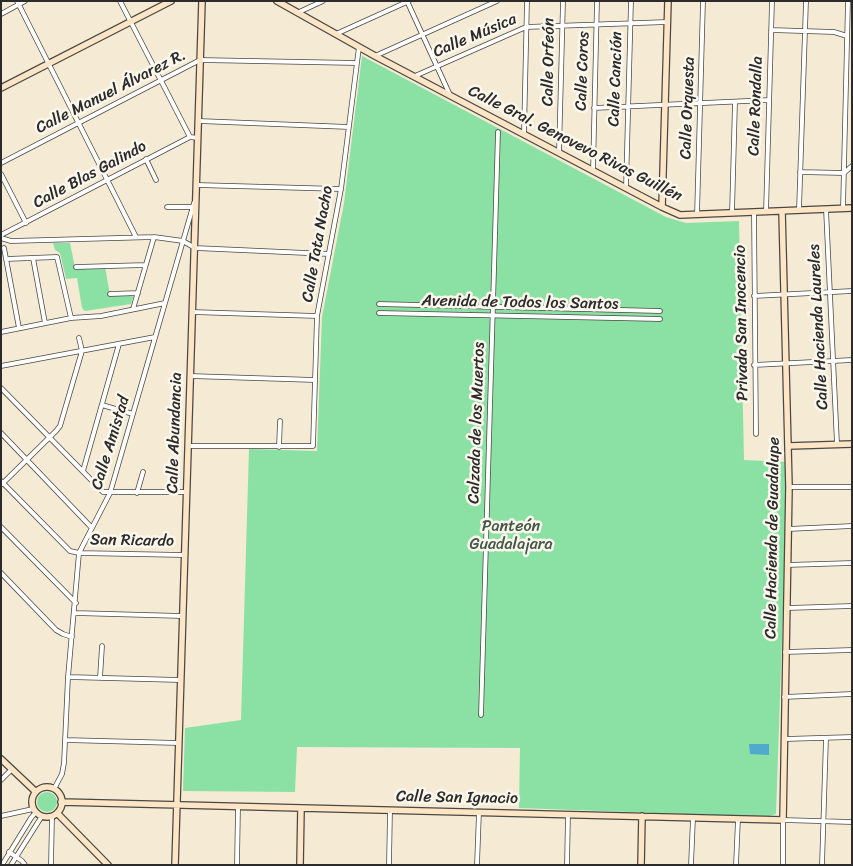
<!DOCTYPE html>
<meta charset="utf-8">
<style>
body{margin:0}
#map{position:relative;width:853px;height:866px;overflow:hidden;background:#f5ead3;font-family:Sriracha,sans-serif}
canvas{display:block}
.frame{position:absolute;inset:0;border:2px solid #2b2b2b;pointer-events:none}
</style>
<div id="map">
<canvas width="853" height="866"></canvas>
<div class="frame"></div>
</div>
<script>
const context = document.querySelector('canvas').getContext('2d');
context.lineJoin = 'round';
function paint(path, color) {
  context.fillStyle = color;
  context.fill(path, 'evenodd');
}
function poly(rows) {
  const path = new Path2D();
  for (const r of rows) {
    if (r.length === 3) {
      path.moveTo(r[0] + r[2], r[1]);
      path.arc(r[0], r[1], r[2], 0, 2 * Math.PI);
      continue;
    }
    path.moveTo(r[0], r[1]);
    for (let i = 2; i < r.length; i += 2) path.lineTo(r[i], r[i + 1]);
  }
  return path;
}
function strokePath(path, color, width, dash) {
  context.strokeStyle = color;
  context.lineWidth = width;
  context.lineCap = dash ? 'butt' : 'round';
  context.setLineDash(dash || []);
  context.stroke(path);
}
function write(font, color, halo, rows, align = 'center') {
  context.font = font + ' Sriracha,sans-serif';
  context.lineWidth = 5;
  context.setLineDash([]);
  context.textBaseline = 'middle';
  context.strokeStyle = halo;
  context.fillStyle = color;
  for (const [text, x, y, turn = 0] of rows) {
    context.save();
    context.translate(x, y);
    context.rotate((+turn || 0) * Math.PI / 180);
    context.textAlign = isNaN(turn) ? turn : align;
    if (halo) context.strokeText(text, 0, 0);
    context.fillText(text, 0, 0);
    context.restore();
  }
}
paint(poly([
 [362,56,666,217,686,223,739,221,744,460,788,462,776,814,766,817,519,808,520,748,297,747,295,792,183,791,185,728,241,720,249,449,317,451,322,317,344,203],
 [53,243,70,243,75,268,105,267,110,295,134,294,131,304,85,311,82,308,77,278,66,279,60,253,55,250],
 [47,802,10]
]), '#8be1a3');
paint(poly([
 [769,744,769,755,750,754,749,744]
]), '#4faacd');
const street = poly([
 [17,1,136,237],
 [120,1,190,137,198,138],
 [407,1,450,95],
 [297,13,323,1],
 [1,14,25,1],
 [771,30,834,32,847,36],
 [336,34,409,1],
 [375,56,497,1],
 [415,76,526,27,667,22],
 [594,108,769,100],
 [199,121,349,127],
 [524,134,527,1],
 [559,153,563,1],
 [146,159,156,180],
 [1,163,200,60,357,63],
 [593,171,597,1],
 [800,172,844,173,852,166],
 [1,174,26,223],
 [197,185,341,189],
 [626,188,631,1],
 [167,207,194,207],
 [843,208,848,1],
 [826,209,837,444],
 [799,210,806,1],
 [766,212,772,1],
 [732,213,735,102],
 [754,213,756,434],
 [697,215,703,1],
 [1,235,190,137],
 [1,238,11,241,154,237,183,241,195,248,329,254],
 [4,248,19,328],
 [33,258,45,323],
 [6,259,57,257,71,318],
 [76,267,145,265],
 [110,294,138,293],
 [754,296,852,291],
 [379,304,660,311],
 [133,309,154,237],
 [192,312,317,316],
 [379,313,660,319],
 [1,332,71,318,101,316,165,303],
 [754,365,852,360],
 [1,366,155,337],
 [190,376,315,380],
 [1,388,103,492,187,492],
 [102,405,133,414],
 [1,433,92,528],
 [188,446,313,446,317,316,341,189,359,47],
 [279,447,280,421],
 [83,471,119,344],
 [1,481,70,551,79,553,184,555],
 [2,484,56,431,60,426,82,351,79,338],
 [789,487,852,487],
 [137,493,143,472],
 [1,527,76,603],
 [788,529,852,526],
 [787,565,852,563],
 [1,573,56,630,63,634,72,637],
 [787,608,852,606],
 [75,613,182,616],
 [785,652,852,650],
 [68,677,180,680],
 [100,678,102,646],
 [784,697,852,694],
 [481,715,498,132],
 [785,739,852,737],
 [65,740,178,743],
 [1,780,12,769],
 [54,789,62,774,64,763,68,677,79,553,110,493,194,203],
 [1,816,33,809],
 [9,852,22,861,25,865],
 [2,865,31,818,36,812],
 [11,865,42,816],
 [51,865,52,816],
 [237,865,238,807],
 [389,865,390,810],
 [477,865,479,812],
 [567,865,568,815],
 [691,865,693,818],
 [736,865,738,819],
 [783,865,783,820,852,822],
 [822,865,826,738]
]);
const secondary = poly([
 [277,1,375,56,662,207,680,215,852,208],
 [1,88,171,1],
 [662,207,668,1],
 [789,446,852,444],
 [1,759,36,792],
 [47,802,15],
 [61,802,783,820,789,487,782,211],
 [57,813,108,865],
 [175,865,202,1],
 [300,865,301,808],
 [641,865,642,816]
]);
strokePath(street, '#494844', 5.5);
strokePath(secondary, '#494844', 8);
strokePath(street, '#fff', 4);
strokePath(secondary, '#fde5c5', 5.5);
write('16px', '#2b2b2b', '#fbf7ec', [
 ["Calle Música",475,36,-23],
 ["Calle Orfeón",549,62,-89],
 ["Calle Coros",583,71,-88],
 ["Calle Canción",616,79,-88],
 ["Calle Manuel Álvarez R.",111,92,-27],
 ["Calle Rondalla",756,106,-88],
 ["Calle Orquesta",688,108,-88],
 ["Calle Gral. Genovevo Rivas Guillén",575,144,27],
 ["Calle Blas Galindo",90,175,-28],
 ["Calle Tata Nacho",318,244,-80],
 ["Avenida de Todos los Santos",520,303,1],
 ["Privada San Inocencio",742,323,-91],
 ["Calle Hacienda Laureles",819,327,-93],
 ["Calzada de los Muertos",477,423,-88],
 ["Calle Abundancia",175,433,-88],
 ["Calle Amistad",111,443,-73],
 ["Calle Hacienda de Guadalupe",773,538,-89],
 ["San Ricardo",132,541,1],
 ["Calle San Ignacio",457,798,1]
]);
write('16px', '#435849', '#fbf7ec', [
 ["Panteón",511,527],
 ["Guadalajara",511,545]
]);
</script>
